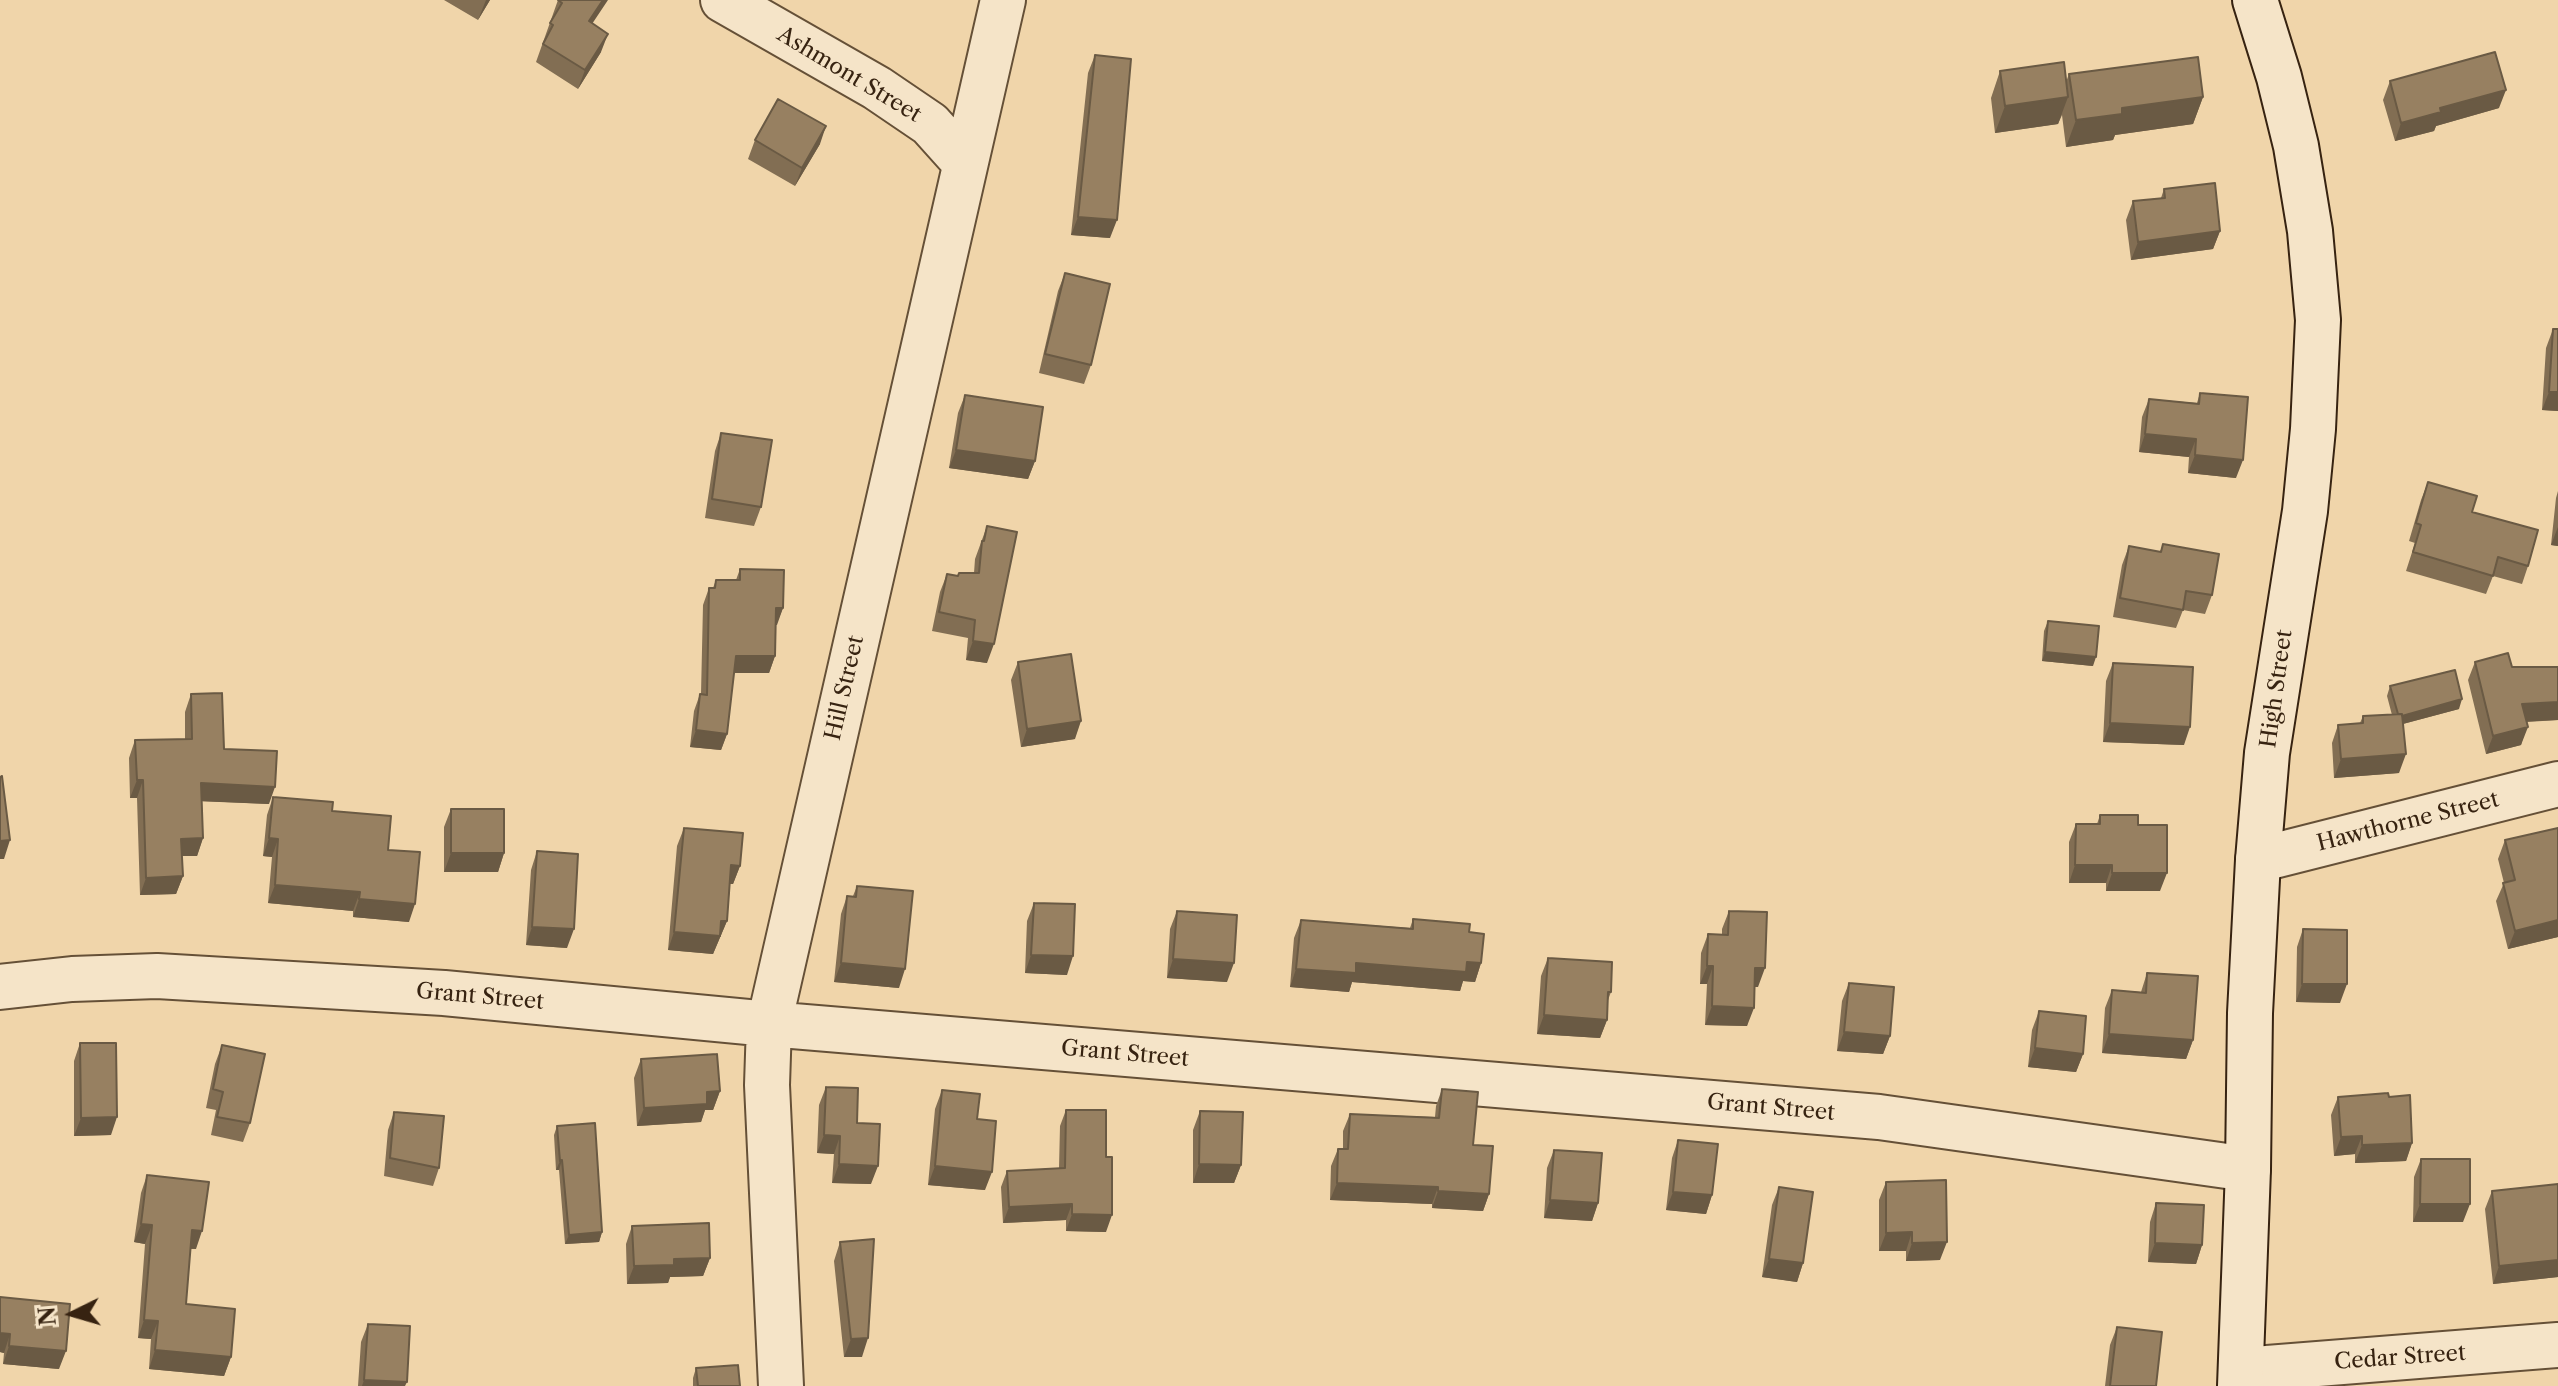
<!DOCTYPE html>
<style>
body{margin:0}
#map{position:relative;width:2558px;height:1386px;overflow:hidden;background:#f0d5aa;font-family:"Libre Caslon Text",serif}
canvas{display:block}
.north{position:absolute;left:32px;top:1274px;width:80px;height:80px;-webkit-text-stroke:6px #f5e4c8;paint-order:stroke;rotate:265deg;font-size:22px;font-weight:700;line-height:32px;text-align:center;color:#372311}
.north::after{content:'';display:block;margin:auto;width:28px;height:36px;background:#372311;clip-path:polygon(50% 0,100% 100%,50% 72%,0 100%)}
</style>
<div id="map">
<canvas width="2558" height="1386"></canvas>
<div class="north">N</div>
</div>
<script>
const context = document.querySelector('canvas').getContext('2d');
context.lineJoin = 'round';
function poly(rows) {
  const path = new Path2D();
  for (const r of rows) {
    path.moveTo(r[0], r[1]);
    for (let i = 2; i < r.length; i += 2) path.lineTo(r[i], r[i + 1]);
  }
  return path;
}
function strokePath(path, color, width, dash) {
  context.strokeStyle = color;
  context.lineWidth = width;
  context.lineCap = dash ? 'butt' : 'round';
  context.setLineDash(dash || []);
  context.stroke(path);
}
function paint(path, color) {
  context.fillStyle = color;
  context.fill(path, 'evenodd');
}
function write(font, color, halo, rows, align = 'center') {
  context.font = font + ' "Libre Caslon Text",serif';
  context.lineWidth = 6;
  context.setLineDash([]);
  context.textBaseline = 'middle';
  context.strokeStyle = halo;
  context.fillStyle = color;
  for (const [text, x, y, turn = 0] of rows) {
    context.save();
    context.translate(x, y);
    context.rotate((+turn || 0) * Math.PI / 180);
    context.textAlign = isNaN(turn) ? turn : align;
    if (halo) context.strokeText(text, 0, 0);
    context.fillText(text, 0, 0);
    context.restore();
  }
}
const minor = poly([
 [723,0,877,88,930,124,965,163],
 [2258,860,2558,784],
 [0,987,72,979,157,976,444,993,769,1024,1879,1117,2248,1169],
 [2242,1370,2558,1345],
 [781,1386,767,1085,769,1024,1003,0]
]);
const secondary = poly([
 [2240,1386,2248,1169,2250,1013,2258,860,2267,753,2305,511,2313,429,2318,320,2310,231,2296,146,2279,77,2255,0]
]);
strokePath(minor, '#655037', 48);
strokePath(secondary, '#372311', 48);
strokePath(minor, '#f5e4c8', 44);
strokePath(secondary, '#f5e4c8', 44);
paint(poly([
 [444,0,490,0,478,20],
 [558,0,592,24,601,52,578,89,536,62],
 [1095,55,1110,238,1071,235,1088,73],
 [2000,71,2066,82,2069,74,2203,97,2193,124,2115,135,2113,140,2066,147,2062,115,2058,124,1995,133,1991,98],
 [2390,81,2499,108,2436,126,2434,131,2395,141,2383,100],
 [755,140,820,144,795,186,748,159],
 [2164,189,2220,231,2213,249,2131,260,2126,220,2133,201,2161,198],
 [1065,273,1091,365,1084,384,1039,373,1058,291],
 [2553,329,2558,411,2542,410,2546,348],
 [2200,393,2236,478,2188,473,2189,457,2139,452,2142,417,2149,399,2197,403],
 [965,395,1035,461,1028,479,949,468,958,413],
 [721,433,761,507,754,526,705,518,715,451],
 [2428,482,2472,512,2528,566,2522,584,2493,576,2486,594,2406,571,2415,543,2409,541,2421,500],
 [2558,491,2558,546,2551,545,2556,498],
 [987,526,987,663,966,660,968,638,932,631,940,592,947,574,958,576,974,573,975,559],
 [2163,544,2212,595,2205,614,2183,610,2176,628,2113,617,2122,565,2129,546,2160,552],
 [740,569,783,608,776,625,775,656,769,673,734,673,727,734,721,750,690,747,694,711,700,694,701,694,703,605,709,588,713,588,716,580,736,580],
 [2048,621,2093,666,2042,661,2044,631],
 [1018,662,1075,739,1021,747,1011,680],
 [2475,662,2512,667,2558,667,2558,720,2527,722,2521,745,2486,754,2468,680],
 [2113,663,2184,745,2103,742,2106,681],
 [2390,686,2459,709,2403,724,2399,773,2334,778,2332,743,2338,725,2360,723,2363,716,2392,715,2387,696],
 [191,694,224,749,269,804,202,801,203,838,197,856,182,856,183,876,176,894,140,895,137,798,130,798,129,758,135,740,185,739,185,712],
 [273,797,332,811,388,850,409,922,353,917,353,911,268,903,272,857,263,856,267,815],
 [451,809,504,853,498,872,444,872,444,827],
 [2100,815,2138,825,2160,891,2106,891,2106,883,2069,883,2069,842,2076,824,2097,824],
 [684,828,740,866,733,884,730,884,727,921,713,954,668,950,677,846],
 [2558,828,2558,937,2508,949,2496,901,2504,883,2498,859,2505,840],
 [537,851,567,948,526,945,531,870],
 [857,886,899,988,834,982,841,914,847,896,853,896],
 [1034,903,1067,975,1025,973,1027,921],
 [1177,911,1227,982,1167,978,1170,929],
 [1729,911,1758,987,1754,987,1747,1026,1705,1025,1707,984,1700,984,1701,953,1708,934,1722,935,1722,929],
 [1413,919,1469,932,1481,963,1475,982,1463,981,1460,991,1352,982,1349,992,1290,987,1294,938,1301,920,1410,928],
 [2303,929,2340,1003,2296,1002,2297,947],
 [1548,958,1611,992,1608,1000,1607,1020,1600,1038,1537,1034,1541,976],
 [2147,973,2193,1040,2186,1059,2102,1053,2105,1008,2112,990,2141,992],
 [1849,983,1890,1036,1883,1054,1837,1051,1842,1001],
 [2039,1011,2083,1054,2076,1072,2028,1067,2032,1030],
 [80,1043,111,1135,74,1136,74,1061],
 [222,1045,250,1123,243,1142,211,1135,216,1110,206,1108,215,1064],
 [641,1059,720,1091,713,1110,705,1110,701,1122,637,1126,634,1078],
 [826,1087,857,1123,871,1184,832,1183,834,1154,817,1153,819,1105],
 [1442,1089,1473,1145,1489,1194,1483,1211,1432,1208,1432,1204,1330,1200,1331,1166,1338,1149,1343,1149,1343,1131,1350,1114,1435,1117,1436,1106],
 [942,1090,977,1119,985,1190,928,1185,935,1109],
 [2338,1097,2389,1097,2412,1143,2406,1161,2355,1163,2355,1154,2334,1156,2331,1115],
 [1066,1110,1106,1232,1066,1231,1066,1220,1003,1223,1001,1187,1007,1171,1059,1168,1060,1126],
 [1200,1111,1241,1165,1234,1183,1193,1183,1193,1130],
 [394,1112,439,1168,433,1186,384,1176,388,1130],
 [557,1126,602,1232,599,1242,565,1244,559,1170,556,1170,554,1135],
 [1678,1140,1712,1195,1706,1214,1666,1210,1672,1158],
 [1554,1150,1598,1203,1592,1221,1544,1218,1547,1168],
 [2421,1159,2463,1222,2413,1222,2414,1177],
 [147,1175,196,1249,190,1249,186,1304,231,1357,224,1376,149,1369,151,1339,138,1338,145,1244,134,1242,141,1193],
 [1886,1182,1940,1260,1906,1261,1906,1251,1879,1251,1879,1200],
 [2558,1184,2558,1277,2493,1284,2485,1209,2492,1191],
 [1779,1187,1803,1263,1797,1282,1762,1277,1772,1205],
 [2156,1203,2202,1245,2196,1264,2148,1262,2150,1222],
 [632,1226,710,1258,703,1276,670,1277,668,1283,627,1284,626,1244],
 [840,1242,862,1357,844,1357,834,1261],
 [0,1297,59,1369,3,1364,4,1353,0,1352],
 [368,1324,405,1386,358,1386,361,1342],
 [2117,1327,2156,1386,2105,1386,2110,1345],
 [696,1368,740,1386,693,1386,693,1378]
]), '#826e53');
paint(poly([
 [486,0,490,0,478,20],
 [603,0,608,0,582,39,589,21],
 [608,34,601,52,578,89,585,70],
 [2506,90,2499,108,2436,126,2434,131,2395,141,2401,123,2440,108],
 [2068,97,2058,124,1995,133,2005,106],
 [2203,97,2193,124,2115,135,2113,140,2066,147,2076,120,2122,108],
 [826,126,820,144,795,186,802,168],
 [1078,217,1117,220,1110,238,1071,235],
 [2220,231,2213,249,2131,260,2138,242],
 [2549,392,2558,392,2558,411,2542,410],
 [2145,434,2196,439,2189,457,2139,452],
 [956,450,1035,461,1028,479,949,468],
 [2195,455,2243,460,2236,478,2188,473],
 [2558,527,2558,546,2551,545],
 [776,608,783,608,777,625,770,625],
 [973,641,994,644,987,663,966,660],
 [2045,652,2096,657,2093,666,2042,661],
 [736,656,775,656,769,673,730,673],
 [2462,699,2459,709,2395,726,2398,717],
 [2558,702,2558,720,2516,722,2522,704],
 [1081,721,1075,739,1021,747,1027,729],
 [2110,723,2190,727,2184,745,2103,742],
 [2528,727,2521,745,2486,754,2493,736],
 [696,730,727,734,721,750,690,747],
 [2406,754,2399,773,2334,778,2341,759],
 [137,780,143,780,137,798,130,798],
 [201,783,275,787,269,804,195,801],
 [203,838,197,856,175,856,181,839],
 [269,838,278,839,272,857,263,856],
 [10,840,4,859,0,859,0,841],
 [451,853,504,853,498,872,444,872],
 [731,865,740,866,733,884,724,883],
 [2075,865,2112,865,2106,883,2069,883],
 [2112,873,2167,873,2160,891,2106,891],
 [183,876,176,894,140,895,146,878],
 [275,885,360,892,353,911,268,903],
 [359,899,415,904,409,922,353,917],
 [2558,920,2558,937,2508,949,2515,931],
 [721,921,727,921,713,954,668,950,674,932],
 [532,927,574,929,567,948,526,945],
 [1031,955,1073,956,1067,975,1025,973],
 [1173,959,1234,963,1227,982,1167,978],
 [1467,962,1481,963,1475,982,1463,981,1460,991,1352,982,1349,992,1290,987,1296,969,1356,963],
 [841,963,905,969,899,988,834,982],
 [1707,966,1713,966,1707,984,1700,984],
 [1755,968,1765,968,1758,987,1748,987],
 [2302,984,2347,984,2340,1003,2296,1002],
 [1712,1006,1754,1008,1747,1026,1705,1025],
 [1544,1015,1607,1020,1600,1038,1537,1034],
 [1844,1032,1890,1036,1883,1054,1837,1051],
 [2109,1034,2193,1040,2186,1059,2102,1053],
 [2035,1048,2083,1054,2076,1072,2028,1067],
 [720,1091,713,1110,705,1110,701,1122,637,1126,644,1108,707,1092],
 [117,1117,111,1135,74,1136,81,1118],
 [824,1135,840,1136,834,1154,817,1153],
 [2362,1136,2355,1154,2334,1156,2341,1137],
 [2412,1143,2406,1161,2355,1163,2362,1145],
 [562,1160,559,1170,556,1170,560,1161],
 [839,1164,878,1166,871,1184,832,1183],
 [1199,1164,1241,1165,1234,1183,1193,1183],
 [935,1166,992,1172,985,1190,928,1185],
 [1337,1183,1438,1187,1432,1204,1330,1200],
 [1438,1191,1489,1194,1483,1211,1432,1208],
 [1673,1192,1712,1195,1706,1214,1666,1210],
 [1550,1200,1598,1203,1592,1221,1544,1218],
 [1072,1204,1066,1220,1003,1223,1009,1207],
 [2420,1204,2470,1204,2463,1222,2413,1222],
 [1072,1214,1112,1215,1106,1232,1066,1231],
 [141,1224,152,1225,145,1244,134,1242],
 [192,1230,202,1231,196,1249,185,1248],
 [602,1232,599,1242,565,1244,569,1235],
 [1912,1232,1906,1251,1879,1251,1886,1233],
 [1947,1242,1940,1260,1906,1261,1912,1243],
 [2155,1243,2202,1245,2196,1264,2148,1262],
 [710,1258,703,1276,670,1277,668,1283,627,1284,634,1266,674,1259],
 [1769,1259,1803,1263,1797,1282,1762,1277],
 [2558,1260,2558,1277,2493,1284,2499,1266],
 [144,1320,158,1321,151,1339,138,1338],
 [0,1333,10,1334,4,1353,0,1352],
 [868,1338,862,1357,844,1357,851,1339],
 [9,1346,66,1351,59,1369,3,1364],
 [155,1350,231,1357,224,1376,149,1369],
 [364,1380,407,1382,405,1386,362,1386]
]), '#6a5a44');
const building = poly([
 [558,0,603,0,589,21,608,34,585,70,543,44,553,25,550,23,562,3,558,0],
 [2495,52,2506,90,2440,108,2441,112,2401,123,2390,81,2495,52],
 [1095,55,1131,59,1117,220,1078,217,1095,55],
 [2198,57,2203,97,2122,108,2122,114,2076,120,2069,74,2198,57],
 [2064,62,2068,97,2005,106,2000,71,2064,62],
 [778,99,826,126,802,168,755,140,778,99],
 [2215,183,2220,231,2138,242,2133,201,2165,198,2164,189,2215,183],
 [1065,273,1110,284,1091,365,1045,354,1065,273],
 [2553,329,2558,329,2558,392,2549,392,2553,329],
 [2200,393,2248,397,2243,460,2195,455,2196,439,2145,434,2149,399,2199,404,2200,393],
 [965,395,1043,407,1035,461,956,450,965,395],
 [721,433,772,440,761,507,712,499,721,433],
 [2428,482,2477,496,2472,512,2538,530,2528,566,2498,557,2493,576,2413,552,2421,525,2416,523,2428,482],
 [987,526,1017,532,994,644,973,641,975,620,939,612,947,574,958,576,959,573,979,573,982,541,984,541,987,526],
 [2163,544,2219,554,2212,595,2186,591,2183,610,2120,598,2129,546,2161,552,2163,544],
 [740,569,784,570,783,608,776,608,775,656,736,656,727,734,696,730,700,694,707,695,709,588,715,588,716,580,740,580,740,569],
 [2048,621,2099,626,2096,657,2045,652,2048,621],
 [2508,653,2512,667,2558,667,2558,702,2522,704,2528,727,2493,736,2475,662,2508,653],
 [1071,654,1081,721,1027,729,1018,662,1071,654],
 [2113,663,2193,667,2190,727,2110,723,2113,663],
 [2455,670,2462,699,2402,716,2402,714,2398,714,2390,686,2455,670],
 [222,693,224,749,277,751,275,787,201,783,203,838,181,839,183,876,146,878,143,780,137,780,135,740,192,739,191,694,222,693],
 [2402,714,2406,754,2341,759,2338,725,2363,723,2363,716,2402,714],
 [2,776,10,840,0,841,0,777,2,776],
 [273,797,333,802,332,811,391,816,388,850,420,852,415,904,359,899,360,892,275,885,278,839,269,838,273,797],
 [451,809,504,809,504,853,451,853,451,809],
 [2100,815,2138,815,2138,825,2167,825,2167,873,2112,873,2112,865,2075,865,2076,824,2100,824,2100,815],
 [684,828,743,833,740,866,731,865,727,921,721,921,720,936,674,932,684,828],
 [2558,828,2558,920,2515,931,2503,883,2515,880,2505,840,2558,828],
 [537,851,578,854,574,929,532,927,537,851],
 [857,886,913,891,905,969,841,963,847,896,856,897,857,886],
 [1034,903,1075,904,1073,956,1031,955,1034,903],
 [1177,911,1237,915,1234,963,1173,959,1177,911],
 [1729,911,1767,912,1765,968,1755,968,1754,1008,1712,1006,1713,966,1707,966,1708,934,1728,935,1729,911],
 [1413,919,1470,924,1469,932,1484,934,1481,963,1467,962,1466,972,1356,963,1356,973,1296,969,1301,920,1413,929,1413,919],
 [2303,929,2347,930,2347,984,2302,984,2303,929],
 [1548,958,1612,962,1611,992,1608,992,1607,1020,1544,1015,1548,958],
 [2147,973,2198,976,2193,1040,2109,1034,2112,990,2146,993,2147,973],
 [1849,983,1894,987,1890,1036,1844,1032,1849,983],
 [2039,1011,2086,1016,2083,1054,2035,1048,2039,1011],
 [80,1043,116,1043,117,1117,81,1118,80,1043],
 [222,1045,265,1054,250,1123,217,1117,223,1092,213,1089,222,1045],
 [717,1054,720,1091,707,1092,707,1104,644,1108,641,1059,717,1054],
 [826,1087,858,1088,857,1123,880,1124,878,1166,839,1164,840,1136,824,1135,826,1087],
 [1442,1089,1478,1092,1473,1145,1493,1146,1489,1194,1438,1191,1438,1187,1337,1183,1338,1149,1348,1149,1350,1114,1439,1118,1442,1089],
 [942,1090,980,1094,977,1119,996,1121,992,1172,935,1166,942,1090],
 [2388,1093,2389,1097,2410,1095,2412,1143,2362,1145,2362,1136,2341,1137,2338,1097,2388,1093],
 [1066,1110,1106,1110,1106,1157,1112,1157,1112,1215,1072,1214,1072,1204,1009,1207,1007,1171,1065,1168,1066,1110],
 [1200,1111,1243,1112,1241,1165,1199,1164,1200,1111],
 [394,1112,444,1116,439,1168,390,1158,394,1112],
 [595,1123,602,1232,569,1235,562,1160,560,1161,557,1126,595,1123],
 [1678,1140,1718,1144,1712,1195,1673,1192,1678,1140],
 [1554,1150,1602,1153,1598,1203,1550,1200,1554,1150],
 [2421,1159,2470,1159,2470,1204,2420,1204,2421,1159],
 [147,1175,209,1182,202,1231,192,1230,186,1304,235,1309,231,1357,155,1350,158,1321,144,1320,152,1225,141,1224,147,1175],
 [1946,1180,1947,1242,1912,1243,1912,1232,1886,1233,1886,1182,1946,1180],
 [2558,1184,2558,1260,2499,1266,2492,1191,2558,1184],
 [1779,1187,1813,1192,1803,1263,1769,1259,1779,1187],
 [2156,1203,2204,1205,2202,1245,2155,1243,2156,1203],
 [709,1223,710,1258,674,1259,674,1265,634,1266,632,1226,709,1223],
 [874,1239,868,1338,851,1339,840,1242,874,1239],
 [0,1297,70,1304,66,1351,9,1346,10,1334,0,1333,0,1297],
 [368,1324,410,1326,407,1382,364,1380,368,1324],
 [2117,1327,2162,1332,2156,1386,2110,1386,2117,1327],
 [738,1365,740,1386,698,1386,696,1368,738,1365]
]);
paint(building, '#978061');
strokePath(building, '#6a5a44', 2);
write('22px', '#372311', '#f5e4c8', [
 ["Ashmont Street",849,75,31],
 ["Hill Street",845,688,-77],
 ["High Street",2277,689,-82],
 ["Hawthorne Street",2408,822,-14],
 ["Grant Street",480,997,5],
 ["Grant Street",1125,1054,5],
 ["Grant Street",1771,1108,5],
 ["Cedar Street",2400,1358,-4]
]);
</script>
